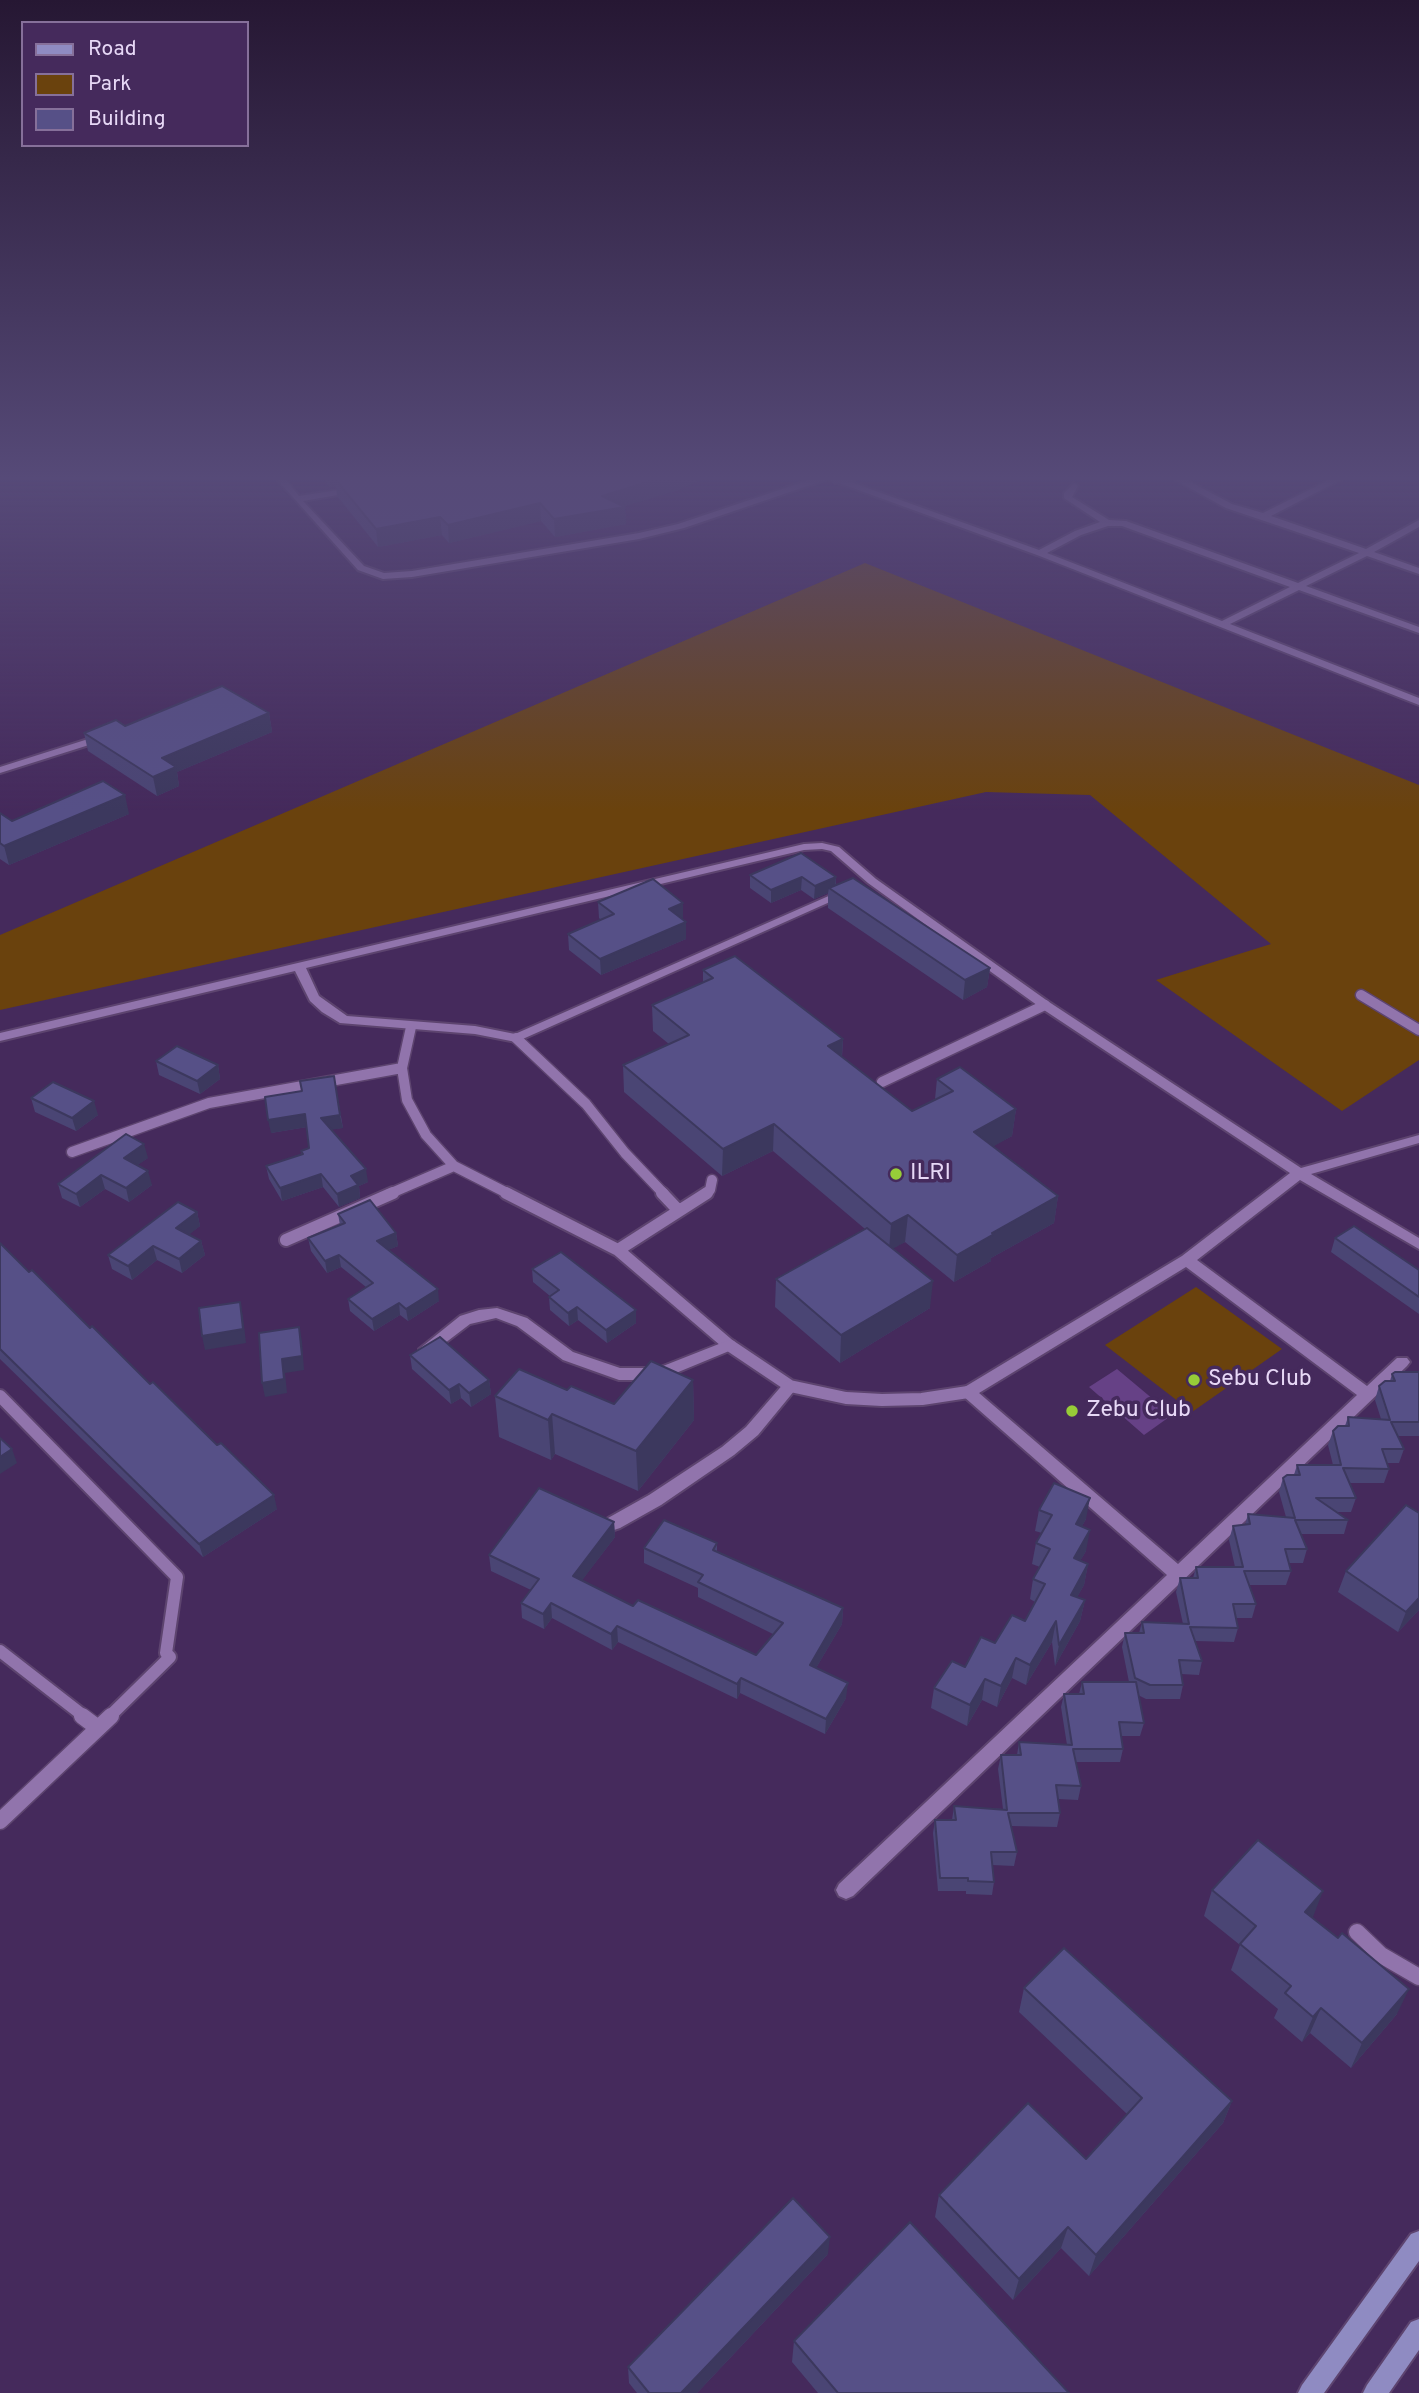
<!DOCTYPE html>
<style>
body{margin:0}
#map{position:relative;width:1419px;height:2393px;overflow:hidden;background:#452a5c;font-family:Overpass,sans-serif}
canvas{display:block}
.legend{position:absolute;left:21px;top:21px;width:228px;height:126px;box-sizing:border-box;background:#452a5c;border:2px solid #86709a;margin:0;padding:9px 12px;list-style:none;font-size:21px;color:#e7d8f6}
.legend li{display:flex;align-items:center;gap:14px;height:35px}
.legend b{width:35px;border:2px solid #86709a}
</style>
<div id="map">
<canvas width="1419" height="2393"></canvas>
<ul class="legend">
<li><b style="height:9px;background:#8f8bc2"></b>Road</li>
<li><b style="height:19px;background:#6a420d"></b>Park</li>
<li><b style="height:19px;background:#565087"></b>Building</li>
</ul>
</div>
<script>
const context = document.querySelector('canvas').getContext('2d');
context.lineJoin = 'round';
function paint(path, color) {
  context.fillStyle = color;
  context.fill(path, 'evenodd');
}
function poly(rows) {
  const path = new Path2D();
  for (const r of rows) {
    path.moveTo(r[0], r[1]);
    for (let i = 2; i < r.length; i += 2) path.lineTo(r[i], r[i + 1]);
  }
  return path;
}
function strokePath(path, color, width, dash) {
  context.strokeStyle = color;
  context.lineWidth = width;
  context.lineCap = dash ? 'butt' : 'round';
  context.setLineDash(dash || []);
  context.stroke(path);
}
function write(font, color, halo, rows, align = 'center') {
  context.font = font + ' Overpass,sans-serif';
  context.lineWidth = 7;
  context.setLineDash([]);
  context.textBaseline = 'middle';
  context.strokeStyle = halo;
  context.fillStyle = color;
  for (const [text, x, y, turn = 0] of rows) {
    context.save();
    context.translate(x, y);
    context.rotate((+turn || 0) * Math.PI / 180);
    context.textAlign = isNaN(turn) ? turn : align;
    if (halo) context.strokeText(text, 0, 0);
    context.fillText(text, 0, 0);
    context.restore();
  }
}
paint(poly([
 [865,563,1419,785,1419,1060,1342,1111,1156,980,1271,944,1090,795,986,792,0,1010,0,935],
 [1196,1287,1282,1349,1192,1412,1105,1345]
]), '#6a420d');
paint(poly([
 [1117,1369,1172,1415,1144,1435,1089,1387]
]), '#664186');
const laneFar3 = poly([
 [836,480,856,476]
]);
const laneFar2 = poly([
 [1361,995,1419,1030],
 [516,1038,586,1104,625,1153,664,1194],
 [402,1068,411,1027],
 [882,1082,1045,1005],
 [72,1152,209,1103,402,1068,407,1100,426,1135,454,1166,509,1194],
 [389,1194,454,1166],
 [705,1194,710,1190,712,1180]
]);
const laneFar1 = poly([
 [506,1193,618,1250,729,1345,790,1386,846,1398,882,1400,922,1399,968,1392],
 [662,1193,679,1211],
 [286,1240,393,1193],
 [618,1250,707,1193],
 [0,1396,177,1577,166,1653,170,1657,109,1717],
 [0,1651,85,1717]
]);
const lane = poly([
 [82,1716,98,1728],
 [0,1821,111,1716],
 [1357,1932,1381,1955,1419,1977]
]);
const street = poly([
 [274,476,283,476,299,496,358,487,358,491,355,492,303,501,364,566,384,573,412,571,639,533,678,524,821,476,834,476,1039,550,1075,531,1100,522,1064,498,1064,493,1074,483,1078,486,1072,497,1109,520,1126,521,1298,583,1359,553,1226,508,1168,476,1179,476,1232,504,1263,513,1337,476,1348,476,1271,516,1366,549,1419,520,1419,527,1374,552,1419,568,1419,574,1367,556,1306,586,1419,627,1419,633,1299,590,1230,624,1419,698,1419,705,1037,555,828,479,684,528,639,539,412,577,383,579,358,570,274,476],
 [1108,526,1122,526,1290,587,1222,621,1047,553,1081,535,1108,526],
 [104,734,108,735,108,739,0,773,0,767,104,734],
 [822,843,839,847,876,879,1049,1002,1301,1168,1419,1135,1419,1143,1311,1174,1419,1238,1419,1249,1300,1180,1197,1260,1367,1386,1397,1358,1407,1358,1410,1362,1407,1366,853,1896,846,1899,839,1896,836,1890,839,1884,1167,1575,963,1396,960,1392,963,1388,1182,1256,1290,1173,1041,1008,868,883,831,851,822,849,804,850,306,968,319,996,347,1016,475,1026,515,1034,840,891,848,891,850,893,516,1042,475,1034,340,1023,322,1012,310,1001,295,971,0,1041,0,1033,804,844,822,843],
 [1186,1267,1357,1395,1178,1564,979,1393,1186,1267],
 [497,1308,527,1318,573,1352,620,1368,658,1368,729,1340,734,1341,737,1345,734,1349,659,1380,619,1380,563,1360,517,1326,496,1318,470,1324,432,1353,427,1355,422,1353,419,1349,460,1316,479,1310,497,1308],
 [790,1380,795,1382,798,1386,795,1390,758,1435,734,1455,661,1505,620,1528,614,1530,608,1528,606,1523,608,1518,649,1495,722,1447,746,1427,785,1382,790,1380]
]);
const secondary = poly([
 [1419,2231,1419,2261,1324,2393,1298,2393,1302,2385,1411,2234,1419,2231],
 [1419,2319,1419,2350,1389,2393,1363,2393,1367,2385,1411,2322,1419,2319]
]);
strokePath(laneFar3, '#5d446f', 10);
strokePath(laneFar2, '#5d446f', 13);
strokePath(laneFar1, '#5d446f', 16);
strokePath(lane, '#5d446f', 19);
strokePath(street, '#5d446f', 4);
strokePath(secondary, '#5d446f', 4);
strokePath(laneFar3, '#9174ac', 7);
strokePath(laneFar2, '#9174ac', 10);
strokePath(laneFar1, '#9174ac', 12);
strokePath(lane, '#9174ac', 16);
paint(street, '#9174ac');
paint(secondary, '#8f8bc2');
paint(poly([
 [324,476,708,476,679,490,624,506,625,507,626,524,555,537,541,521,449,543,442,535,378,547,337,496,336,487,330,488,325,481],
 [269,713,272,732,177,772,179,786,157,796,88,751,84,733,125,726],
 [0,813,12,821,129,814,9,865,0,859],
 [750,875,836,877,836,885,990,968,987,987,963,1000,828,908,828,893,814,899,801,890,771,903,750,888],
 [598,902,683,919,686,939,601,975,569,950,568,934,601,920,599,918],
 [703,970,843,1039,842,1057,912,1111,935,1099,937,1079,1016,1109,1012,1136,993,1146,1058,1196,1054,1223,991,1258,991,1261,954,1282,905,1242,893,1248,930,1308,840,1363,775,1307,776,1279,865,1229,773,1151,722,1176,624,1092,623,1065,669,1044,653,1031,652,1005,703,983],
 [156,1061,218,1065,220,1079,200,1094,159,1075],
 [334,1076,343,1128,331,1129,368,1182,359,1186,360,1198,339,1207,323,1187,282,1201,269,1179,266,1166,301,1154,301,1151,309,1148,307,1127,271,1133,302,1091],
 [31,1098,98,1115,76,1131,35,1112],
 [148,1158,137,1165,152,1185,129,1202,105,1189,80,1207,62,1198,58,1184],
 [197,1212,200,1226,189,1234,201,1241,205,1255,182,1273,157,1260,132,1280,112,1269,108,1255],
 [338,1214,396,1233,398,1246,388,1250,439,1301,408,1321,400,1315,374,1331,350,1311,348,1299,366,1287,341,1267,327,1273,311,1251,308,1238,340,1225],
 [1335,1238,1419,1270,1419,1314,1331,1252],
 [0,1243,29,1272,277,1509,203,1557,0,1359],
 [532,1269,636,1323,607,1343,578,1320,569,1326,550,1310,549,1297,550,1296,533,1282],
 [410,1355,489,1380,491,1394,471,1407,461,1398,451,1404,412,1369],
 [1419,1372,1419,1436,1398,1436,1404,1449,1399,1463,1387,1463,1389,1469,1384,1483,1349,1483,1356,1498,1351,1512,1337,1512,1348,1520,1344,1534,1301,1534,1307,1549,1303,1563,1288,1563,1291,1571,1286,1585,1249,1585,1256,1604,1252,1618,1236,1618,1238,1628,1234,1642,1195,1641,1202,1661,1199,1675,1181,1674,1183,1685,1180,1699,1146,1699,1138,1695,1144,1723,1140,1736,1121,1736,1123,1749,1120,1762,1076,1762,1081,1786,1078,1800,1058,1799,1060,1813,1057,1827,1011,1826,1017,1852,1014,1866,992,1865,994,1882,992,1895,966,1894,966,1891,938,1891,933,1833,935,1820,952,1820,954,1806,1003,1809,998,1769,1001,1755,1017,1755,1019,1742,1067,1745,1061,1707,1064,1694,1079,1694,1082,1682,1129,1682,1122,1647,1125,1633,1139,1633,1142,1622,1183,1624,1176,1592,1180,1578,1193,1578,1196,1567,1235,1567,1229,1540,1233,1526,1245,1525,1248,1514,1286,1517,1279,1492,1283,1478,1294,1475,1297,1465,1333,1465,1328,1445,1333,1431,1345,1426,1348,1417,1381,1419,1375,1400,1379,1386,1390,1381,1392,1374],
 [693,1380,694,1420,638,1491,555,1454,551,1460,499,1437,495,1396,567,1390,614,1404],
 [1039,1510,1086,1519,1082,1526,1086,1551,1080,1561,1088,1564,1084,1585,1077,1597,1085,1600,1080,1621,1055,1666,1052,1642,1026,1685,1012,1678,997,1707,982,1700,967,1726,931,1708,934,1688,965,1667,1025,1621,1035,1602,1030,1599,1033,1579,1040,1567,1032,1564,1036,1543,1042,1533,1035,1531],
 [1419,1513,1419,1610,1398,1632,1338,1592,1346,1571],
 [614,1522,615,1537,582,1580,633,1606,756,1655,773,1634,698,1597,698,1588,644,1563,644,1548,717,1543,717,1552,843,1608,842,1624,816,1668,846,1698,825,1734,740,1693,737,1699,618,1642,612,1650,552,1618,544,1629,522,1618,521,1603,531,1590,491,1571,489,1555],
 [1212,1890,1312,1917,1397,2014,1351,2068,1310,2033,1302,2042,1274,2018,1278,2009,1231,1970,1240,1945,1204,1916],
 [1024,1988,1232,2101,1223,2123,1089,2276,1061,2248,1013,2300,935,2217,939,2195,1086,2159,1127,2114,1019,2012],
 [828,2254,697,2393,637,2393,629,2383,628,2367],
 [794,2341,1069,2393,818,2393,792,2362]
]), '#4a4574');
paint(poly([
 [328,476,392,476,335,479,336,487,330,488],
 [667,476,708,476,679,490,616,509,625,507,626,524,555,537,554,519,602,496],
 [540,503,541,521,449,543,448,525],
 [440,517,442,535,378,547,376,529],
 [269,713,272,732,177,772,179,786,157,796,153,777,162,758],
 [125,795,129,814,9,865,4,846],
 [802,877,801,890,771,903,771,890],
 [836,877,835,890,829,888,828,893,814,899,815,886],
 [683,903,683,919,669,909],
 [686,922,686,939,601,975,600,959],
 [990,968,987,987,963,1000,965,980],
 [843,1039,841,1065,828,1046],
 [218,1065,220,1079,200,1094,197,1081],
 [94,1101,98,1115,76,1131,72,1118],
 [1016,1109,1012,1136,971,1159,974,1132],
 [305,1114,307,1127,271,1133,268,1120],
 [340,1115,343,1128,323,1131,321,1118],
 [774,1124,773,1151,722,1176,723,1149],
 [144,1144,148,1158,128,1172,124,1158],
 [366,1169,368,1182,359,1186,360,1198,339,1207,337,1194,351,1176],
 [148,1171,152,1185,129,1202,126,1188],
 [321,1174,323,1187,282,1201,280,1188],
 [101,1175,105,1189,80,1207,76,1194],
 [1058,1196,1054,1223,991,1258,991,1261,954,1282,957,1255,992,1233],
 [197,1212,200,1226,180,1242,176,1228],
 [908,1215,905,1242,889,1251,891,1224],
 [396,1233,398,1246,379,1254,377,1241],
 [201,1241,205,1255,182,1273,179,1259],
 [153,1246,157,1260,132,1280,128,1266],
 [339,1255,341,1267,327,1273,325,1261],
 [933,1281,930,1308,840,1363,841,1335],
 [438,1289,439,1301,408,1321,406,1309],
 [240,1302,243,1316,246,1343,205,1350,202,1336],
 [399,1303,400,1315,374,1331,372,1319],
 [577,1307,578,1320,569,1326,568,1313],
 [636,1310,636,1323,607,1343,606,1330],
 [299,1327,302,1341,304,1370,285,1373,287,1393,265,1397,262,1383,282,1359],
 [489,1380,491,1394,471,1407,469,1393],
 [693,1380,694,1420,638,1491,636,1451],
 [459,1384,461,1398,451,1404,449,1390],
 [552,1414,555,1454,551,1460,548,1420],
 [12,1449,17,1463,0,1474,0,1457],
 [274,1495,277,1509,203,1557,199,1544],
 [1090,1498,1086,1519,1072,1545,1076,1524],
 [614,1522,615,1537,574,1591,573,1576],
 [1090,1530,1086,1551,1070,1579,1074,1558],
 [1088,1564,1084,1585,1067,1615,1071,1595],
 [1419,1598,1419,1610,1398,1632,1406,1612],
 [1085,1600,1080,1621,1055,1666,1059,1645],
 [551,1603,552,1618,544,1629,543,1614],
 [843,1608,842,1624,809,1680,810,1665],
 [1056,1621,1052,1642,1026,1685,1030,1665],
 [617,1626,618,1642,612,1650,611,1634],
 [1016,1658,1012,1678,997,1707,1001,1686],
 [741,1678,740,1693,737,1699,737,1684],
 [985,1679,982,1700,967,1726,970,1705],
 [848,1683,846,1698,825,1734,826,1719],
 [1323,1891,1313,1917,1295,1937,1305,1912],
 [1409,1989,1397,2014,1351,2068,1362,2043],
 [1321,2008,1310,2033,1302,2042,1313,2017],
 [1232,2101,1223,2123,1089,2276,1096,2255],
 [1068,2227,1061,2248,1013,2300,1019,2279],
 [830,2237,828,2254,697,2393,681,2393]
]), '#3c385e');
const building = poly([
 [350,476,667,476,602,496,625,507,554,519,540,503,448,525,440,517,376,529,335,479,350,476],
 [222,686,269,713,162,758,176,767,153,777,84,733,116,720,125,726,222,686],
 [103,781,125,795,4,846,0,843,0,813,12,821,103,781],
 [801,853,836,877,815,886,802,877,771,890,750,875,801,853],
 [853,878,990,968,965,980,829,888,853,878],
 [653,879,683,903,669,909,686,922,600,959,568,934,614,914,598,902,653,879],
 [735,956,843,1039,828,1046,912,1111,953,1091,937,1079,960,1067,1016,1109,974,1132,1058,1196,992,1233,994,1234,957,1255,908,1215,891,1224,774,1124,723,1149,623,1065,689,1035,652,1005,713,978,703,970,735,956],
 [177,1046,218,1065,197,1081,156,1061,177,1046],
 [334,1076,340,1115,321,1118,366,1169,351,1176,358,1185,337,1194,321,1174,280,1188,266,1166,303,1154,301,1151,309,1148,305,1114,268,1120,265,1097,302,1091,300,1081,334,1076],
 [53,1082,94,1101,72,1118,31,1098,53,1082],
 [126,1134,144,1144,124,1158,148,1171,126,1188,101,1175,76,1194,58,1184,126,1134],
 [370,1200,396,1233,377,1241,438,1289,406,1309,399,1303,372,1319,348,1299,373,1283,339,1255,325,1261,308,1238,345,1223,338,1214,370,1200],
 [178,1202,197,1212,176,1228,201,1241,179,1259,153,1246,128,1266,108,1255,178,1202],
 [1354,1226,1419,1270,1419,1297,1335,1238,1354,1226],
 [867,1228,933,1281,841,1335,776,1279,867,1228],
 [0,1243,29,1272,32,1270,90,1328,92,1326,150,1384,153,1382,217,1445,221,1443,274,1495,199,1544,0,1349,0,1243],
 [561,1252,636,1310,606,1330,577,1307,568,1313,549,1297,559,1290,532,1269,561,1252],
 [240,1302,243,1329,202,1336,199,1308,240,1302],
 [299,1327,302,1356,282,1359,284,1379,262,1383,259,1333,299,1327],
 [440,1337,489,1380,469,1393,459,1384,449,1390,410,1355,440,1337],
 [651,1361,693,1380,636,1451,552,1414,548,1420,495,1396,519,1369,567,1390,571,1386,614,1404,651,1361],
 [1395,1372,1419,1372,1419,1422,1391,1422,1404,1449,1382,1449,1389,1469,1343,1468,1356,1498,1316,1498,1348,1520,1295,1520,1307,1549,1285,1549,1291,1571,1244,1571,1256,1604,1233,1604,1238,1628,1190,1627,1202,1661,1179,1660,1183,1685,1150,1685,1135,1678,1125,1633,1144,1633,1142,1622,1189,1624,1180,1578,1198,1578,1196,1567,1243,1567,1233,1526,1250,1524,1248,1514,1295,1518,1283,1478,1287,1475,1300,1475,1297,1465,1341,1465,1333,1431,1338,1426,1349,1426,1348,1417,1390,1420,1379,1386,1385,1381,1395,1381,1392,1374,1395,1372],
 [0,1438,12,1449,0,1457,0,1438],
 [1054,1483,1090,1498,1076,1524,1090,1530,1074,1558,1088,1564,1071,1595,1085,1600,1059,1645,1056,1621,1030,1665,1016,1658,1001,1686,985,1679,970,1705,934,1688,952,1661,965,1667,981,1637,995,1643,1012,1615,1025,1621,1045,1584,1033,1579,1050,1549,1036,1543,1052,1515,1039,1510,1054,1483],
 [539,1488,614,1522,573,1576,633,1606,638,1600,756,1655,783,1623,698,1582,703,1575,644,1548,664,1520,717,1543,713,1550,843,1608,810,1665,848,1683,826,1719,741,1678,737,1684,617,1626,611,1634,551,1603,543,1614,521,1603,539,1579,489,1555,539,1488],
 [1406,1505,1419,1513,1419,1598,1406,1612,1346,1571,1406,1505],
 [1082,1682,1136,1682,1144,1723,1119,1722,1123,1749,1073,1749,1081,1786,1056,1785,1060,1813,1008,1813,1017,1852,991,1852,994,1882,968,1881,968,1878,940,1878,935,1820,956,1820,954,1806,1007,1810,1001,1755,1021,1755,1019,1742,1072,1745,1064,1694,1084,1694,1082,1682],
 [1258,1840,1323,1891,1305,1912,1338,1938,1342,1933,1409,1989,1362,2043,1321,2008,1313,2017,1285,1993,1291,1986,1240,1944,1256,1926,1212,1890,1258,1840],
 [1064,1948,1232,2101,1096,2255,1068,2227,1019,2279,939,2195,1028,2103,1086,2159,1142,2098,1024,1988,1064,1948],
 [793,2198,830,2237,681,2393,649,2393,628,2367,793,2198],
 [910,2222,1069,2393,838,2393,794,2341,910,2222]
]);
paint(building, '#565087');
strokePath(building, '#3c385e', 2);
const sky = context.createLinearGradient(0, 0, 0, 811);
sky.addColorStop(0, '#261733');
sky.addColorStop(0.59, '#564a78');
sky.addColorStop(1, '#564a7800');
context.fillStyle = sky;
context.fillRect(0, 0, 1419, 811);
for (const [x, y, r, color] of [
 [896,1174,7,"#97cc38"],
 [1194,1380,7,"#97cc38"],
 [1072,1411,7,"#97cc38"]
]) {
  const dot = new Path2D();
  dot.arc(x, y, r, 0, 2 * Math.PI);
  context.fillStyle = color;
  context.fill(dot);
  strokePath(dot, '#452a5c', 2.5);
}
write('23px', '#e7d8f6', '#452a5c', [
 ["ILRI",910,1174],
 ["Sebu Club",1208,1380],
 ["Zebu Club",1086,1411]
], 'left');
</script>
